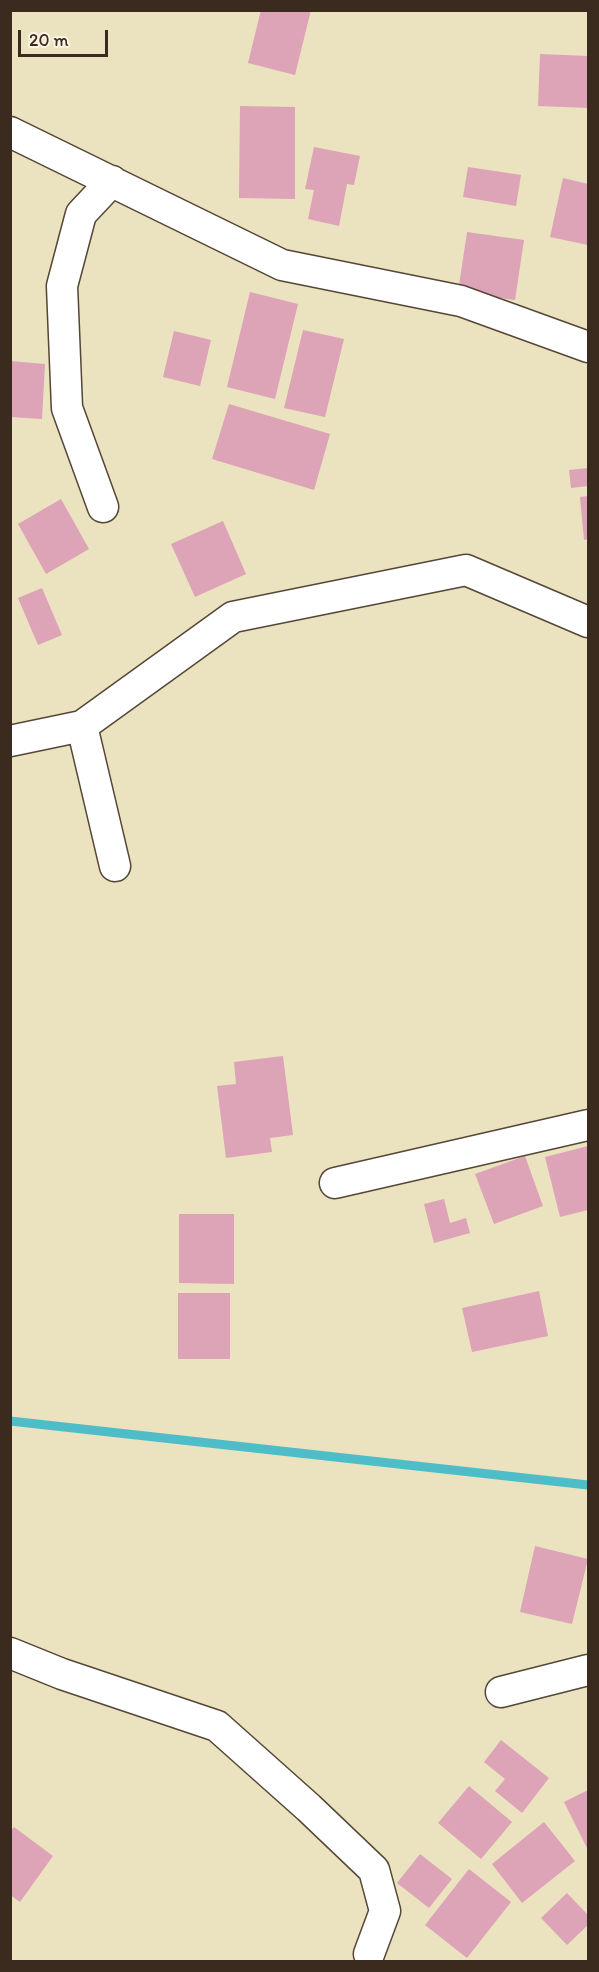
<!DOCTYPE html>
<html>
<head>
<meta charset="utf-8">
<style>
  body { margin:0 }
  #map { position:relative; width:599px; height:1972px; overflow:hidden; background:#ebe2c0; font-family:Itim,sans-serif }
  canvas { display:block }
  .frame { position:absolute; inset:0; border:12px solid #3b2a1e; pointer-events:none }
  .scale { position:absolute; left:18px; top:30px; width:90px; height:27px; box-sizing:border-box; border:3px solid #3b2a1e; border-top:0; padding-left:8px; font-size:18px; line-height:21px; white-space:nowrap; color:#3b2a1e; -webkit-text-stroke:4px #fcf5e5; paint-order:stroke }
</style>
</head>
<body>
<div id="map">
<canvas width="599" height="1972"></canvas>
<div class="frame"></div>
<div class="scale">20 m</div>
</div>
<script>
const ctx = document.querySelector('canvas').getContext('2d');
ctx.lineJoin = 'round';
const shape = rows => new Path2D(rows.map(r => 'M' + r).join(''));
function trace(path, color, width, dash) { ctx.strokeStyle = color; ctx.lineWidth = width; ctx.lineCap = dash ? 'butt' : 'round'; ctx.setLineDash(dash || []); ctx.stroke(path); }
function paint(path, color) { ctx.fillStyle = color; ctx.fill(path, 'evenodd'); }
const stream = shape([
  [10,1421,588,1485]
]);
const building = shape([
  [261,10,311,10,295,75,248,63],
  [540,54,588,56,588,108,538,106],
  [240,106,295,107,295,199,239,198],
  [314,147,360,156,354,185,347,184,339,226,308,219,314,190,305,189],
  [468,167,521,175,516,206,463,197],
  [563,178,588,184,588,245,550,237],
  [467,232,524,240,515,300,458,292],
  [250,292,298,304,275,399,227,387],
  [303,330,344,339,325,417,284,408],
  [174,331,211,340,200,386,163,377],
  [10,361,45,364,42,419,10,417],
  [229,404,330,434,314,490,212,459],
  [588,468,588,486,571,488,569,470],
  [588,496,588,539,584,540,580,497],
  [61,499,89,549,46,574,18,524],
  [223,521,246,574,195,597,171,544],
  [42,588,62,635,38,645,18,598],
  [283,1056,293,1135,270,1138,272,1152,226,1158,217,1086,236,1084,234,1062],
  [588,1146,588,1210,560,1217,545,1157],
  [525,1156,543,1206,494,1224,475,1174],
  [444,1199,450,1223,466,1218,470,1233,434,1243,424,1204],
  [179,1214,234,1214,234,1284,179,1283],
  [539,1291,548,1336,472,1352,462,1308],
  [178,1293,230,1293,230,1359,178,1359],
  [535,1546,588,1559,572,1624,520,1612],
  [501,1740,549,1778,522,1813,495,1791,505,1779,484,1762],
  [469,1786,512,1822,481,1859,438,1823],
  [588,1790,588,1850,564,1802],
  [544,1822,575,1861,522,1903,492,1864],
  [14,1827,53,1856,20,1902,10,1895,10,1832],
  [420,1854,452,1879,429,1908,397,1883],
  [469,1869,511,1902,467,1958,425,1925],
  [567,1893,588,1915,588,1925,567,1945,541,1918]
]);
const minor = shape([
  [10,132,282,265,461,301,588,347],
  [103,507,67,408,62,286,81,214,112,181],
  [82,726,115,866],
  [10,741,82,726,233,617,466,570,588,622],
  [335,1183,588,1125],
  [10,1653,62,1674,217,1726,309,1808,374,1870,385,1911,369,1954],
  [501,1692,588,1670]
]);
trace(stream, '#4fbdc7', 9);
paint(building, '#dda3b7');
trace(minor, '#554636', 33);
trace(minor, '#fff', 30);
</script>
</body>
</html>
